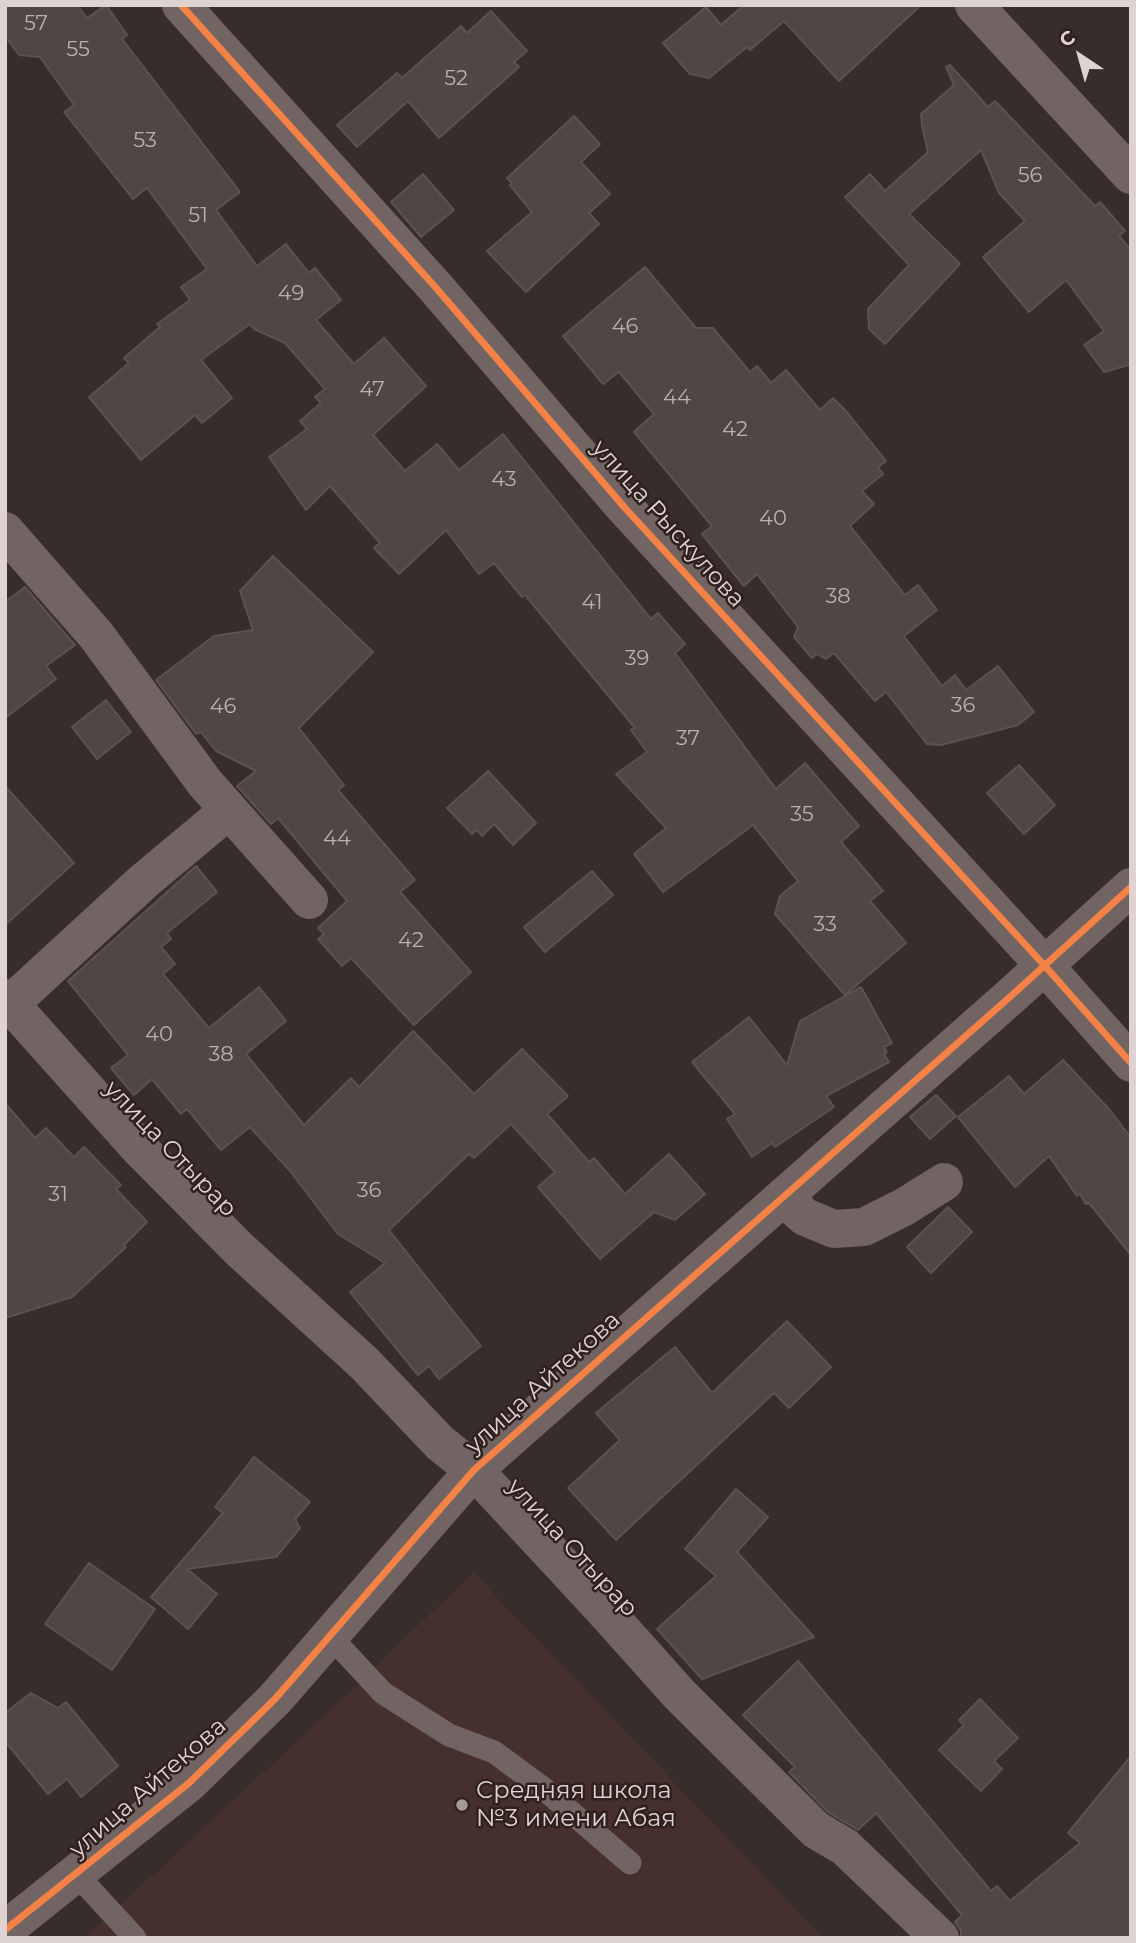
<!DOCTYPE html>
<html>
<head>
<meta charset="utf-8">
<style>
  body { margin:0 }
  #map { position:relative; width:1136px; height:1943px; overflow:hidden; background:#372e2c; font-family:Montserrat,sans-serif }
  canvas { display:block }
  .frame { position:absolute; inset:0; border:7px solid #ded3d1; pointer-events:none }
  .north { position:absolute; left:1045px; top:21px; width:70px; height:70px; -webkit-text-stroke:5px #30201e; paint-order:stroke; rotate:324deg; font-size:19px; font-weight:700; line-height:28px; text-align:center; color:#ded3d1 }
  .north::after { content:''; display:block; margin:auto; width:24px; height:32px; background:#ded3d1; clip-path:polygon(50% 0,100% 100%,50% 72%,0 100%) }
</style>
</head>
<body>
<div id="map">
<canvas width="1136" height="1943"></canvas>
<div class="frame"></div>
<div class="north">С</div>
</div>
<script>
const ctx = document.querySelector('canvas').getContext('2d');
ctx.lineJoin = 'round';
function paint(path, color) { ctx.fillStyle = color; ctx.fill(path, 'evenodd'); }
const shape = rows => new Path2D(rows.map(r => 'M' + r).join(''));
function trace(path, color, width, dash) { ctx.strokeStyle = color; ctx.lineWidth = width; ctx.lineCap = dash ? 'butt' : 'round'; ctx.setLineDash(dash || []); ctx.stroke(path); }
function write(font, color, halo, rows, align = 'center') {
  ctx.font = font + ' Montserrat,sans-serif'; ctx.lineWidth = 5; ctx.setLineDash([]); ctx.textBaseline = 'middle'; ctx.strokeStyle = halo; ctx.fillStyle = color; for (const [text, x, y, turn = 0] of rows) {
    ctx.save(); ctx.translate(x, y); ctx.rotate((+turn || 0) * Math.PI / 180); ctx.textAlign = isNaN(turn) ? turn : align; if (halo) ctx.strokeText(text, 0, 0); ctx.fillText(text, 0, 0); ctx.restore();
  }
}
const built = shape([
  [473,1572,823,1938,85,1938,350,1692]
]);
const building = shape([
  [5,5,77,5,87,18,106,5,127,35,122,39,240,192,216,210,257,266,286,244,309,273,315,268,341,300,316,320,354,364,384,338,426,386,373,435,405,471,437,444,459,470,503,434,651,619,658,613,685,644,675,653,776,789,805,763,859,826,841,842,883,891,870,901,906,943,845,995,775,914,780,896,798,881,753,825,663,892,634,854,666,828,616,774,647,752,631,730,635,728,525,595,522,597,494,563,479,574,446,530,399,574,374,548,380,543,330,486,306,510,269,457,307,429,300,421,321,403,315,397,325,389,285,343,254,329,250,324,201,360,232,398,202,423,195,415,141,460,89,397,129,363,124,358,160,327,157,324,190,300,181,287,207,269,147,188,133,199,64,112,74,105,40,57,19,55,5,36,5,5],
  [744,5,921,5,839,81,784,21,750,50,747,47,709,78,690,74,663,43,706,7,721,25,744,5],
  [491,11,527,51,514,62,519,67,439,138,408,101,357,147,337,125,397,73,402,78,461,26,467,33,491,11],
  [950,65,988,107,995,101,1095,206,1100,202,1125,231,1119,236,1131,250,1131,367,1129,365,1104,372,1084,345,1104,331,1066,280,1029,312,983,257,1025,221,999,193,981,150,909,214,960,264,885,344,869,329,868,309,909,265,845,197,870,174,885,191,928,152,922,126,921,114,954,85,946,67,950,65],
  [574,116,600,144,581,162,610,194,589,213,599,224,526,292,487,251,532,212,510,185,512,183,507,178,574,116],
  [423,174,454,210,421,237,391,202,423,174],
  [645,267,696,328,713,328,750,372,757,366,771,383,786,370,820,410,833,398,846,411,886,461,878,467,883,474,862,491,874,504,850,526,905,595,918,585,937,610,904,636,942,686,955,675,966,690,998,666,1034,712,1018,725,941,745,927,744,886,692,875,701,834,653,826,659,817,654,812,658,794,637,798,627,757,574,744,586,702,534,712,526,634,432,654,414,619,372,603,384,563,336,645,267],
  [273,556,373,652,299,728,344,785,338,790,415,880,400,892,471,972,414,1025,351,958,342,966,318,939,324,934,318,928,347,901,278,818,271,824,237,786,256,771,216,751,201,732,196,734,156,680,214,636,253,630,240,591,273,556],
  [25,587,75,645,46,666,56,679,5,718,5,602,25,587],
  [106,700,131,732,97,759,72,727,106,700],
  [1019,765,1055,805,1024,834,987,793,1019,765],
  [488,771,536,823,513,845,494,824,482,836,477,830,472,834,447,808,488,771],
  [5,786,74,863,5,925,5,786],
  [196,866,217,892,167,933,171,939,161,947,175,964,163,974,209,1028,259,987,286,1021,246,1054,304,1125,351,1078,359,1087,413,1031,474,1094,522,1049,568,1096,547,1114,589,1162,594,1158,625,1194,669,1154,705,1194,675,1220,654,1212,600,1259,538,1187,555,1172,511,1124,474,1158,469,1154,389,1230,481,1346,439,1379,429,1366,418,1375,350,1292,385,1263,338,1234,290,1171,250,1127,221,1150,187,1109,181,1114,152,1079,134,1095,111,1068,128,1055,68,981,196,866],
  [592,871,613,895,545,952,524,927,592,871],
  [861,987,892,1043,884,1047,887,1052,884,1054,889,1062,826,1096,834,1107,775,1147,772,1143,752,1157,727,1119,735,1114,692,1062,749,1017,787,1065,800,1021,861,987],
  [1063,1060,1109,1109,1131,1138,1131,1255,1089,1203,1086,1204,1080,1194,1077,1196,1049,1156,1015,1187,958,1117,1009,1076,1024,1094,1063,1060],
  [936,1095,956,1116,930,1139,910,1117,936,1095],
  [5,1103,35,1138,46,1128,74,1157,84,1147,121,1185,116,1189,147,1222,124,1245,126,1247,72,1297,5,1318,5,1103],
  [948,1207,972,1232,931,1273,907,1247,948,1207],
  [787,1321,831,1367,789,1408,774,1393,616,1540,568,1488,620,1440,596,1413,675,1347,712,1393,787,1321],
  [254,1457,310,1502,295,1519,300,1528,276,1557,187,1569,217,1594,188,1629,151,1597,223,1513,215,1507,254,1457],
  [736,1489,768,1517,737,1552,814,1637,702,1679,657,1629,716,1576,685,1549,736,1489],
  [89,1563,155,1609,112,1670,45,1624,89,1563],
  [798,1661,991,1891,997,1886,1010,1901,1080,1843,1068,1833,1131,1756,1131,1938,961,1938,961,1931,955,1922,962,1915,876,1813,858,1830,829,1813,789,1772,795,1767,743,1715,798,1661],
  [31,1693,58,1708,66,1702,118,1766,81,1797,67,1779,48,1794,5,1741,5,1713,31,1693],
  [980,1699,1018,1738,994,1761,1002,1769,981,1791,939,1750,964,1725,959,1720,980,1699]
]);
const service = shape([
  [330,1636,383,1693,449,1735,494,1752,543,1788,630,1863],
  [77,1875,135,1938]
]);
const minor = shape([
  [181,5,437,289,625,508,1044,965,1131,1063],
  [974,5,1131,175],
  [5,531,96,635,205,783,309,900],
  [5,998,140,1149,239,1249,365,1364,440,1443,474,1470,603,1609,680,1695,816,1830,845,1847,940,1938],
  [10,1004,144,881,229,810],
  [783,1197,805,1217,834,1229,864,1227,904,1207,944,1182],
  [5,1930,189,1783,275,1699,474,1470,1011,996,1131,887]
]);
const cycleway = shape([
  [181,5,437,289,625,508,1044,965,1131,1063],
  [5,1930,189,1783,275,1699,474,1470,1011,996,1131,887]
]);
const markers = [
  [462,1805,7,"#a49997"]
];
const numberNames = [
  ["57",36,24],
  ["55",78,50],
  ["52",456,79],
  ["53",145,141],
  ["56",1030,176],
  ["51",198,216],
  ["49",291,294],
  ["46",625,327],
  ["47",372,390],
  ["44",677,398],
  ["42",735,430],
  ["43",504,480],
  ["40",773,519],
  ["38",838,597],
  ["41",592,603],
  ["39",637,659],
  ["36",963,706],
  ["46",223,707],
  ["37",688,739],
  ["35",802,815],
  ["44",337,839],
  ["33",825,925],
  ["42",411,941],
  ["40",159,1035],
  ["38",221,1055],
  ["36",369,1191],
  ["31",58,1195]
];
const streetNames = [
  ["улица Рыскулова",668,524,48],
  ["улица Отырар",170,1149,46],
  ["улица Айтекова",543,1383,-42],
  ["улица Отырар",572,1548,47],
  ["улица Айтекова",148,1788,-41]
];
const poiNames = [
  ["Средняя школа",476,1791],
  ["№3 имени Абая",476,1819]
];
paint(built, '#46302d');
paint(building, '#4f4745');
trace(building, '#5b5251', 2);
trace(service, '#726462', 23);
trace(minor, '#726462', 38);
trace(cycleway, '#f48246', 7);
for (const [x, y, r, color] of markers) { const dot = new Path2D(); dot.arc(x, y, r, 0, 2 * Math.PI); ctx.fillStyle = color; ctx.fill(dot); trace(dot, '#30201e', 2.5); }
write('21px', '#bab0ae', null, numberNames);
write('24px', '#ded3d1', '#30201e', streetNames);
write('24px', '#ded3d1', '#30201e', poiNames, 'left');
</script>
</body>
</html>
